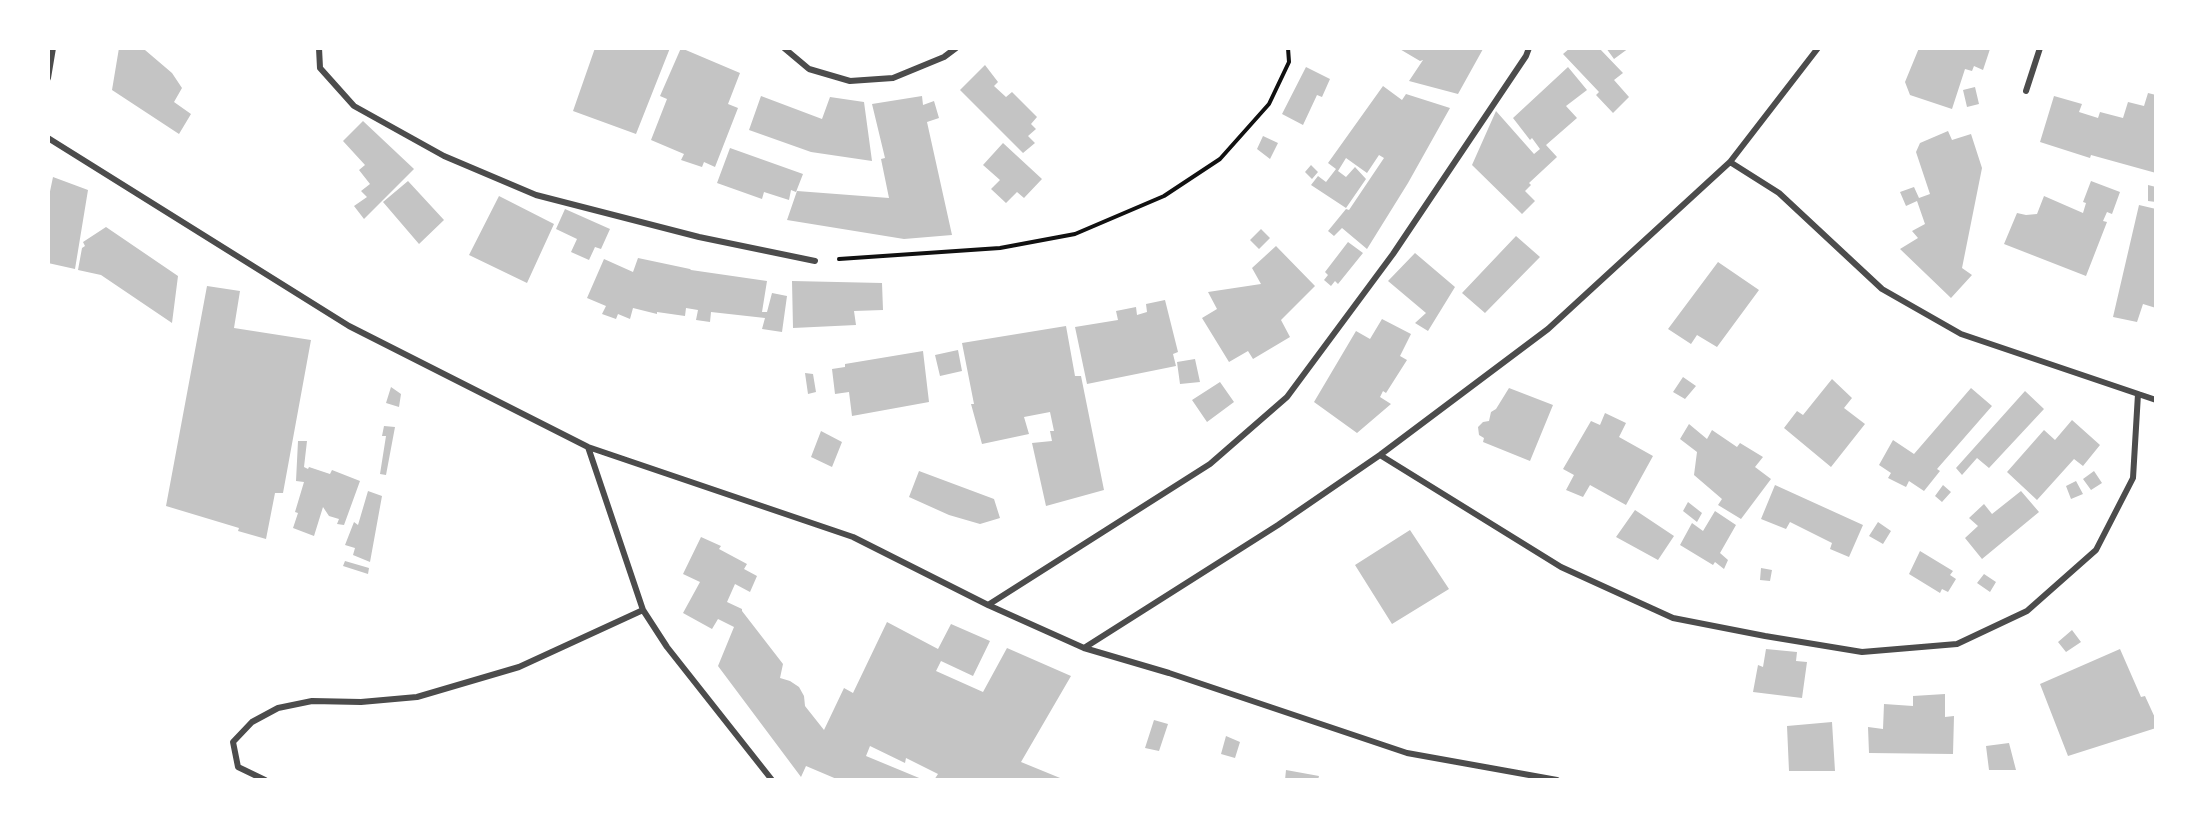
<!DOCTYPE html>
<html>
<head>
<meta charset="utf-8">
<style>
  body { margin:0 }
  #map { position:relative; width:2204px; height:828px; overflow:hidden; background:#fff; font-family:Commissioner,sans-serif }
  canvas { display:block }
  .frame { position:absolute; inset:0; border:50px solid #fff; pointer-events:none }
</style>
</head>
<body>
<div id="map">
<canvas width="2204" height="828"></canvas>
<div class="frame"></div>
</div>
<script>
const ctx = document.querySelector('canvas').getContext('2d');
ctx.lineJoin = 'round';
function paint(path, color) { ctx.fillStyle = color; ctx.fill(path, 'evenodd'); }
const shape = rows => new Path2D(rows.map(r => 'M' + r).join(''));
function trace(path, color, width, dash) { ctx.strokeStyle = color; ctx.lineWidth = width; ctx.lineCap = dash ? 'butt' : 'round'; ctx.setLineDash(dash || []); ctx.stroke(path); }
const building = shape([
  [119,48,146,48,145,50,172,73,182,88,174,102,191,114,179,134,112,90],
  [595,48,670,48,636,134,573,111],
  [681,48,740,73,728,104,738,108,715,167,704,162,702,167,681,160,684,154,651,140,667,99,660,96],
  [1398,48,1482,48,1483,49,1458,94,1409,81,1423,60,1420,61],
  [1570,48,1599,48,1623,73,1614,80,1629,97,1613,113,1596,95,1599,92,1563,54],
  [1606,48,1629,48,1614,59],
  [1919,48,1987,48,1990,49,1983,70,1974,66,1972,71,1965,69,1952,109,1910,95,1905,82],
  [985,65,998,82,994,86,1006,97,1012,92,1037,117,1031,124,1036,129,1028,136,1035,143,1023,153,960,90],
  [1306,67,1330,79,1322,97,1317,95,1303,125,1282,114],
  [1568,67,1587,90,1566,106,1577,118,1546,145,1557,157,1529,183,1531,185,1525,191,1535,201,1522,214,1472,165,1496,111,1534,154,1540,149,1532,138,1530,140,1513,118],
  [1383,86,1402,100,1406,94,1450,108,1408,183,1367,249,1342,228,1334,236,1328,231,1346,209,1349,210,1384,158,1379,155,1367,173,1346,158,1338,171,1346,177,1355,167,1366,179,1346,208,1311,185,1318,176,1326,182,1336,169,1328,163],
  [1975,87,1979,104,1967,107,1963,90],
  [2148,93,2156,95,2156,173,2091,155,2090,158,2040,142,2054,96,2082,104,2079,112,2098,118,2100,112,2123,118,2128,102,2144,106],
  [761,96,822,119,830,97,864,102,872,161,811,152,749,130],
  [922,96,923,105,934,101,939,118,927,122,952,235,904,239,787,220,797,191,889,198,881,159,885,158,872,104],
  [363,121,414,169,364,219,354,206,367,197,361,191,370,184,359,170,365,165,343,141],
  [1948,131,1952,140,1971,134,1982,168,1962,268,1972,275,1951,298,1900,249,1918,238,1912,231,1925,224,1917,201,1906,206,1900,192,1914,187,1919,198,1930,194,1916,152,1920,143],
  [1263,136,1278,143,1270,159,1257,149],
  [1003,143,1042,179,1024,198,1017,192,1006,203,991,189,1000,180,983,165],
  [730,148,803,174,796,192,791,190,789,200,764,192,762,199,717,183],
  [1311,165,1318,172,1312,179,1305,172],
  [53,177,88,190,75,269,48,263,48,201],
  [408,181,444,220,419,244,383,202],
  [2091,181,2120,192,2112,214,2107,212,2103,221,2107,222,2086,276,2004,244,2017,213,2026,215,2037,214,2044,196,2083,213,2086,203,2083,202],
  [2148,185,2156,187,2156,202,2148,201],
  [499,196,554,224,527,283,469,255],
  [2139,205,2156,209,2156,308,2143,304,2137,322,2113,317],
  [565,209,610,229,601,249,595,247,589,260,571,252,577,239,556,229],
  [106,227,178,276,172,323,101,275,78,270,82,248,85,246,83,242],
  [1261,229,1270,238,1259,249,1250,240],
  [1516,236,1540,257,1485,313,1462,293],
  [1348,242,1363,253,1338,284,1335,281,1331,286,1324,280,1328,275,1325,272],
  [1276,246,1315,286,1281,320,1290,337,1253,359,1248,351,1229,362,1202,318,1217,309,1208,292,1261,284,1252,268],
  [1415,253,1455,287,1428,331,1415,323,1426,313,1388,281],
  [638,258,690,269,691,270,767,281,762,312,767,312,772,293,787,296,782,332,762,329,765,318,711,312,710,322,696,320,698,310,686,308,685,316,657,312,657,314,633,308,630,319,618,314,616,319,602,314,606,306,587,298,604,259,633,272],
  [1718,262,1759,290,1717,347,1697,335,1691,344,1668,329],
  [792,281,882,283,883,310,854,311,856,325,793,328],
  [207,286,240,291,234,328,311,340,283,493,275,493,266,539,238,531,239,528,166,506],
  [1165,300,1178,352,1173,354,1176,366,1087,384,1075,327,1118,320,1116,311,1136,307,1137,315,1147,312,1146,304],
  [1382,319,1411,334,1400,356,1407,360,1386,393,1383,391,1380,397,1391,404,1357,433,1314,402,1356,331,1370,339],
  [1066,326,1075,376,1081,376,1104,490,1046,506,1032,443,1052,441,1050,431,1054,431,1050,412,1024,417,1029,434,982,444,971,404,974,404,962,343],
  [958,350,962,371,940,376,935,355],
  [923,351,929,402,852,416,849,392,835,394,832,369,845,367,845,364],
  [1195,359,1200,382,1180,384,1177,362],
  [805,373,813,374,816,392,808,394],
  [1683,377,1696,386,1685,399,1673,392],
  [1832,379,1852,398,1844,408,1865,424,1831,467,1784,428,1797,411,1803,415],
  [1220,382,1234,402,1207,422,1192,400],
  [391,387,401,394,399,407,386,403],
  [1509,388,1553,405,1530,461,1483,442,1484,438,1479,435,1478,427,1483,422,1489,421,1491,412,1496,409],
  [1971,388,1992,406,1937,469,1940,471,1924,491,1909,481,1906,487,1888,478,1891,473,1879,465,1893,440,1914,454],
  [2025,391,2044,409,1989,468,1977,458,1962,475,1956,468],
  [1605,413,1626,423,1619,437,1653,456,1626,505,1590,485,1583,497,1566,490,1574,475,1563,469,1591,421,1600,425],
  [2072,420,2100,445,2083,466,2074,459,2037,500,2007,472,2044,430,2055,440],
  [1689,424,1707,439,1712,430,1737,447,1740,443,1763,457,1755,467,1771,479,1741,519,1718,505,1722,499,1694,475,1697,452,1680,439],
  [384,426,395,427,386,475,380,474,386,436,382,436],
  [821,431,842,442,832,467,811,457],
  [298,441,307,441,304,467,308,469,309,467,330,474,332,470,360,481,344,525,337,524,339,519,329,516,323,507,314,536,293,528,298,513,295,512,304,482,296,481],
  [919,471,994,499,1000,518,980,524,949,515,909,497],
  [2094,471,2102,483,2091,490,2083,479],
  [2076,481,2083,494,2071,499,2066,486],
  [1775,485,1863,525,1849,557,1830,549,1832,543,1790,522,1786,529,1761,519],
  [1943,485,1951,492,1942,502,1935,496],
  [368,491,382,496,370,562,353,555,355,548,345,545,354,522,358,525],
  [2021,491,2039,512,1982,559,1965,538,1978,526,1969,518,1984,504,1992,514],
  [1688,502,1702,513,1697,522,1683,511],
  [1635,510,1674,536,1658,560,1616,537],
  [1715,511,1736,525,1720,553,1728,560,1724,569,1715,562,1713,565,1680,545,1692,523,1703,531],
  [1878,522,1891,531,1883,544,1869,536],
  [1410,530,1449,589,1392,624,1355,565],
  [701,537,721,546,719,549,747,564,744,569,757,576,750,592,735,584,727,602,742,609,742,611,783,664,780,678,790,681,799,687,804,696,805,706,824,730,844,688,853,693,887,622,938,649,951,624,990,641,973,676,941,661,936,671,983,692,1007,648,1071,676,1021,762,1065,780,934,780,938,774,906,758,905,763,870,746,866,756,924,780,839,780,806,766,801,777,718,666,734,627,718,619,712,629,683,613,700,582,683,574],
  [1920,551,1953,571,1950,575,1956,579,1948,592,1942,589,1940,593,1909,574],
  [345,561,369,568,368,574,343,566],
  [1761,568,1772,570,1770,581,1760,580],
  [1984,574,1996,582,1990,592,1977,583],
  [2072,630,2081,642,2066,652,2058,642],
  [1766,649,1797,652,1796,661,1807,662,1802,698,1753,692,1758,665,1763,667],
  [2120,649,2141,697,2145,696,2156,720,2156,728,2068,756,2040,684],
  [1945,694,1945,717,1954,716,1953,754,1869,753,1868,727,1883,729,1884,704,1913,706,1913,696],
  [1154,720,1168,724,1159,751,1145,748],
  [1832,722,1835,771,1789,771,1787,726],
  [1226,736,1240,742,1235,758,1221,754],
  [2009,743,2016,770,1989,770,1986,746],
  [1286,770,1319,776,1318,780,1285,780]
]);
const path = shape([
  [839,259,1000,248,1075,234,1164,196,1220,159,1269,104,1289,62,1288,48]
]);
const minor = shape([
  [319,48,320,68,354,106,444,156,536,195,699,237,815,261],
  [784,48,809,69,850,81,893,78,944,57,956,48],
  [48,78,53,48],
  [2026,91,2040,48],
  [48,138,349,326,588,447,853,537,988,605,1084,648,1169,673,1407,753,1557,780],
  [1730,162,1779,193,1882,289,1961,334,2156,400],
  [588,447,643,610,667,647,772,780],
  [1380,455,1561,567,1673,618,1765,636,1862,652,1957,644,2027,611,2096,550,2133,478,2138,394],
  [988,605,1210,464,1287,397,1393,254,1526,56,1529,48],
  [1084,648,1278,525,1380,455,1548,329,1730,162,1818,48],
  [265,780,238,767,233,742,252,722,278,708,312,701,361,702,417,697,519,667,643,610]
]);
paint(building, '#c4c4c4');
trace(path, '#111', 4);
trace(minor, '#4c4c4c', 6);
</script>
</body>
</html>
